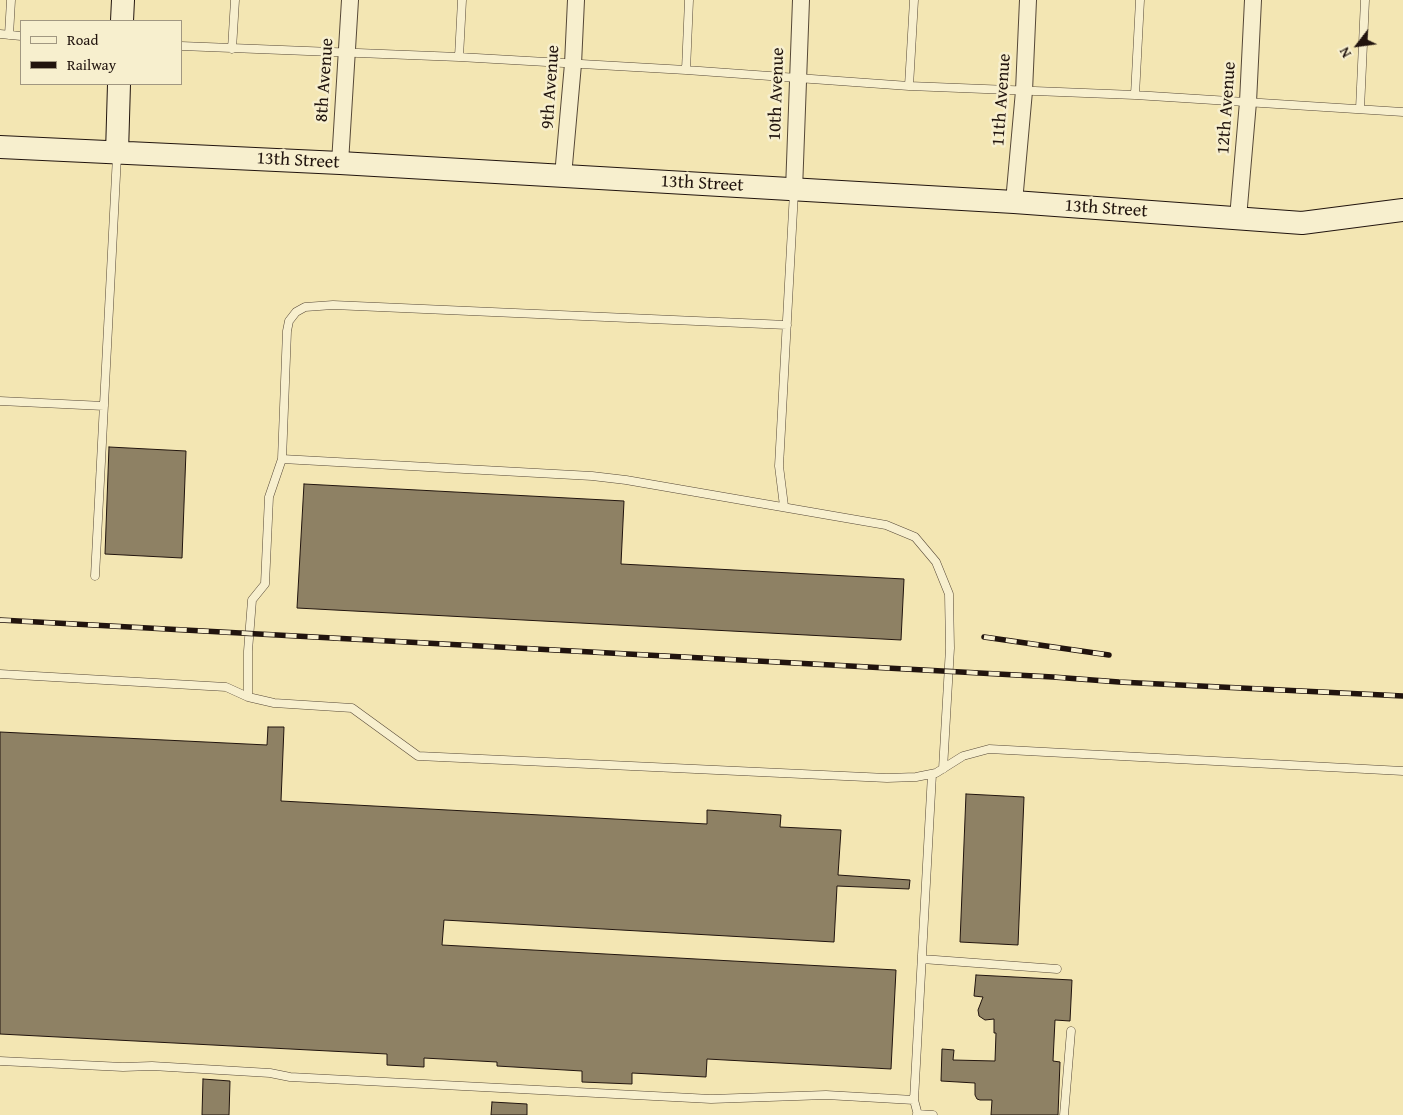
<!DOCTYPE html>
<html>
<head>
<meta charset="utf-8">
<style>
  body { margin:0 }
  #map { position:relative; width:1403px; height:1115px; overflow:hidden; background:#f3e6b3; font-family:"Gentium Book Plus",serif }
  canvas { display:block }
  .legend { position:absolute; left:20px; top:20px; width:162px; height:65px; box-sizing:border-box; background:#f7efce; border:1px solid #a19781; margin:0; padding:6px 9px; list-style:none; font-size:15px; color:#21140e }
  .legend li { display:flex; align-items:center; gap:10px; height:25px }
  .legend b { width:25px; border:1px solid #a19781 }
  .north { position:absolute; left:1333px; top:20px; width:50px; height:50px; -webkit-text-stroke:4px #f7efce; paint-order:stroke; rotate:240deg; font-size:14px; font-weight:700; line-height:20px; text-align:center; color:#21140e }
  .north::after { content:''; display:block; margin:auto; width:18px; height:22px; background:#21140e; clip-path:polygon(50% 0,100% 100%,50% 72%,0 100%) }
</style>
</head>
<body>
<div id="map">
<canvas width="1403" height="1115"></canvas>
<ul class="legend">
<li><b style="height:6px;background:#f7efce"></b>Road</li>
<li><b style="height:6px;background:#21140e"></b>Railway</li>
</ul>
<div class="north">N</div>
</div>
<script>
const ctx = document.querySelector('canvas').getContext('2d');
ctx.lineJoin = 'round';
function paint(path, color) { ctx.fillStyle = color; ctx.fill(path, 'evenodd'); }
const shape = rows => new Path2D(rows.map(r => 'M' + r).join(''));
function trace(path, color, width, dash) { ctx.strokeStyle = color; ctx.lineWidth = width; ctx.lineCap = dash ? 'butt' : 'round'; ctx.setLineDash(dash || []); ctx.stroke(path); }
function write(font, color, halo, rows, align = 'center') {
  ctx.font = font + ' "Gentium Book Plus",serif'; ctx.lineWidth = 5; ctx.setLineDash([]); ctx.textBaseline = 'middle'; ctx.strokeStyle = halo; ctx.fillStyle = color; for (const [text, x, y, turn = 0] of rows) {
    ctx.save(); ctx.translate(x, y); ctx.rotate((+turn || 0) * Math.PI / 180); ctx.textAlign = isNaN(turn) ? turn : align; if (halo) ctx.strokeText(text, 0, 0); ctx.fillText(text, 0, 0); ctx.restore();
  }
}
const building = shape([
  [109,447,186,451,182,558,105,554,109,447],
  [304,484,624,501,621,564,904,579,901,640,297,608,304,484],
  [268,727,284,727,281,801,707,824,707,810,781,815,780,827,841,830,838,875,910,880,909,889,837,886,834,942,444,920,442,945,896,970,891,1069,707,1059,706,1077,632,1073,632,1084,582,1082,582,1071,497,1066,497,1062,424,1058,424,1067,387,1065,387,1054,0,1034,0,732,267,745,268,727],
  [966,794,1024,797,1018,945,960,942,966,794],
  [976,975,1072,980,1070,1021,1055,1020,1053,1061,1060,1062,1058,1115,991,1115,992,1100,980,1100,977,1099,975,1095,975,1083,941,1081,942,1049,954,1050,953,1060,995,1061,996,1033,994,1033,994,1019,985,1020,979,1016,978,1010,983,997,974,996,976,975],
  [203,1079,230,1081,229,1115,202,1115,203,1079],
  [492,1102,527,1104,527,1115,491,1115,492,1102]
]);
const lane = shape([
  [0,34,21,36],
  [9,35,11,0],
  [181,46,459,57,686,70,909,86,1135,95,1403,112],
  [232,49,235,0],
  [459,57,462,0],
  [686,70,689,0],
  [909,86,914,0],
  [1135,95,1140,0],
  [1360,109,1365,0],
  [0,401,104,406],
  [282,459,287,331,289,321,296,312,305,307,333,305,787,325],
  [784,506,779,466,794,192],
  [95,576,117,156],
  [0,674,226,687,248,697,274,703,352,708,418,756,887,778,916,777,936,773,963,756,989,749,1403,771],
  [248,697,248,651,252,600,265,584,269,497,282,459,592,476,626,480,886,525,915,537,936,562,949,594,950,648,943,769],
  [922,959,1057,969],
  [0,1061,123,1067,152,1066,270,1073,290,1077,711,1099,826,1095,914,1100],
  [917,1114,933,1115],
  [918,1115,914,1100,932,774],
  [1064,1115,1071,1031]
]);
const street = shape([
  [340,163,350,0],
  [563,176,573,64,576,0],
  [794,190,801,0],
  [1014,202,1024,91,1028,0],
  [1238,218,1248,102,1253,0]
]);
const secondary = shape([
  [122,21,123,0],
  [0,147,340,163,1014,202,1302,223,1403,210],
  [117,153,119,84]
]);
const rail = shape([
  [0,620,1053,677,1119,682,1403,696],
  [984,637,1109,655]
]);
const streetNames = [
  ["8th Avenue",325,80,-86],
  ["9th Avenue",551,87,-86],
  ["10th Avenue",777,94,-88],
  ["11th Avenue",1002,100,-86],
  ["12th Avenue",1227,108,-86],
  ["13th Street",298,161,3],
  ["13th Street",702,184,3],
  ["13th Street",1106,209,4]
];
paint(building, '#8e8164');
trace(building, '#21140e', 1);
trace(lane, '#564837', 9);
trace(street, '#564837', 18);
trace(secondary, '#21140e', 24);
trace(lane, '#f7efce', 8);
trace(street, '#f7efce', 16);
trace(secondary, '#f7efce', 22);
trace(rail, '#21140e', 5.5);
trace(rail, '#f7efce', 4, [11]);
write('18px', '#21140e', '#f7efce', streetNames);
</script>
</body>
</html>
